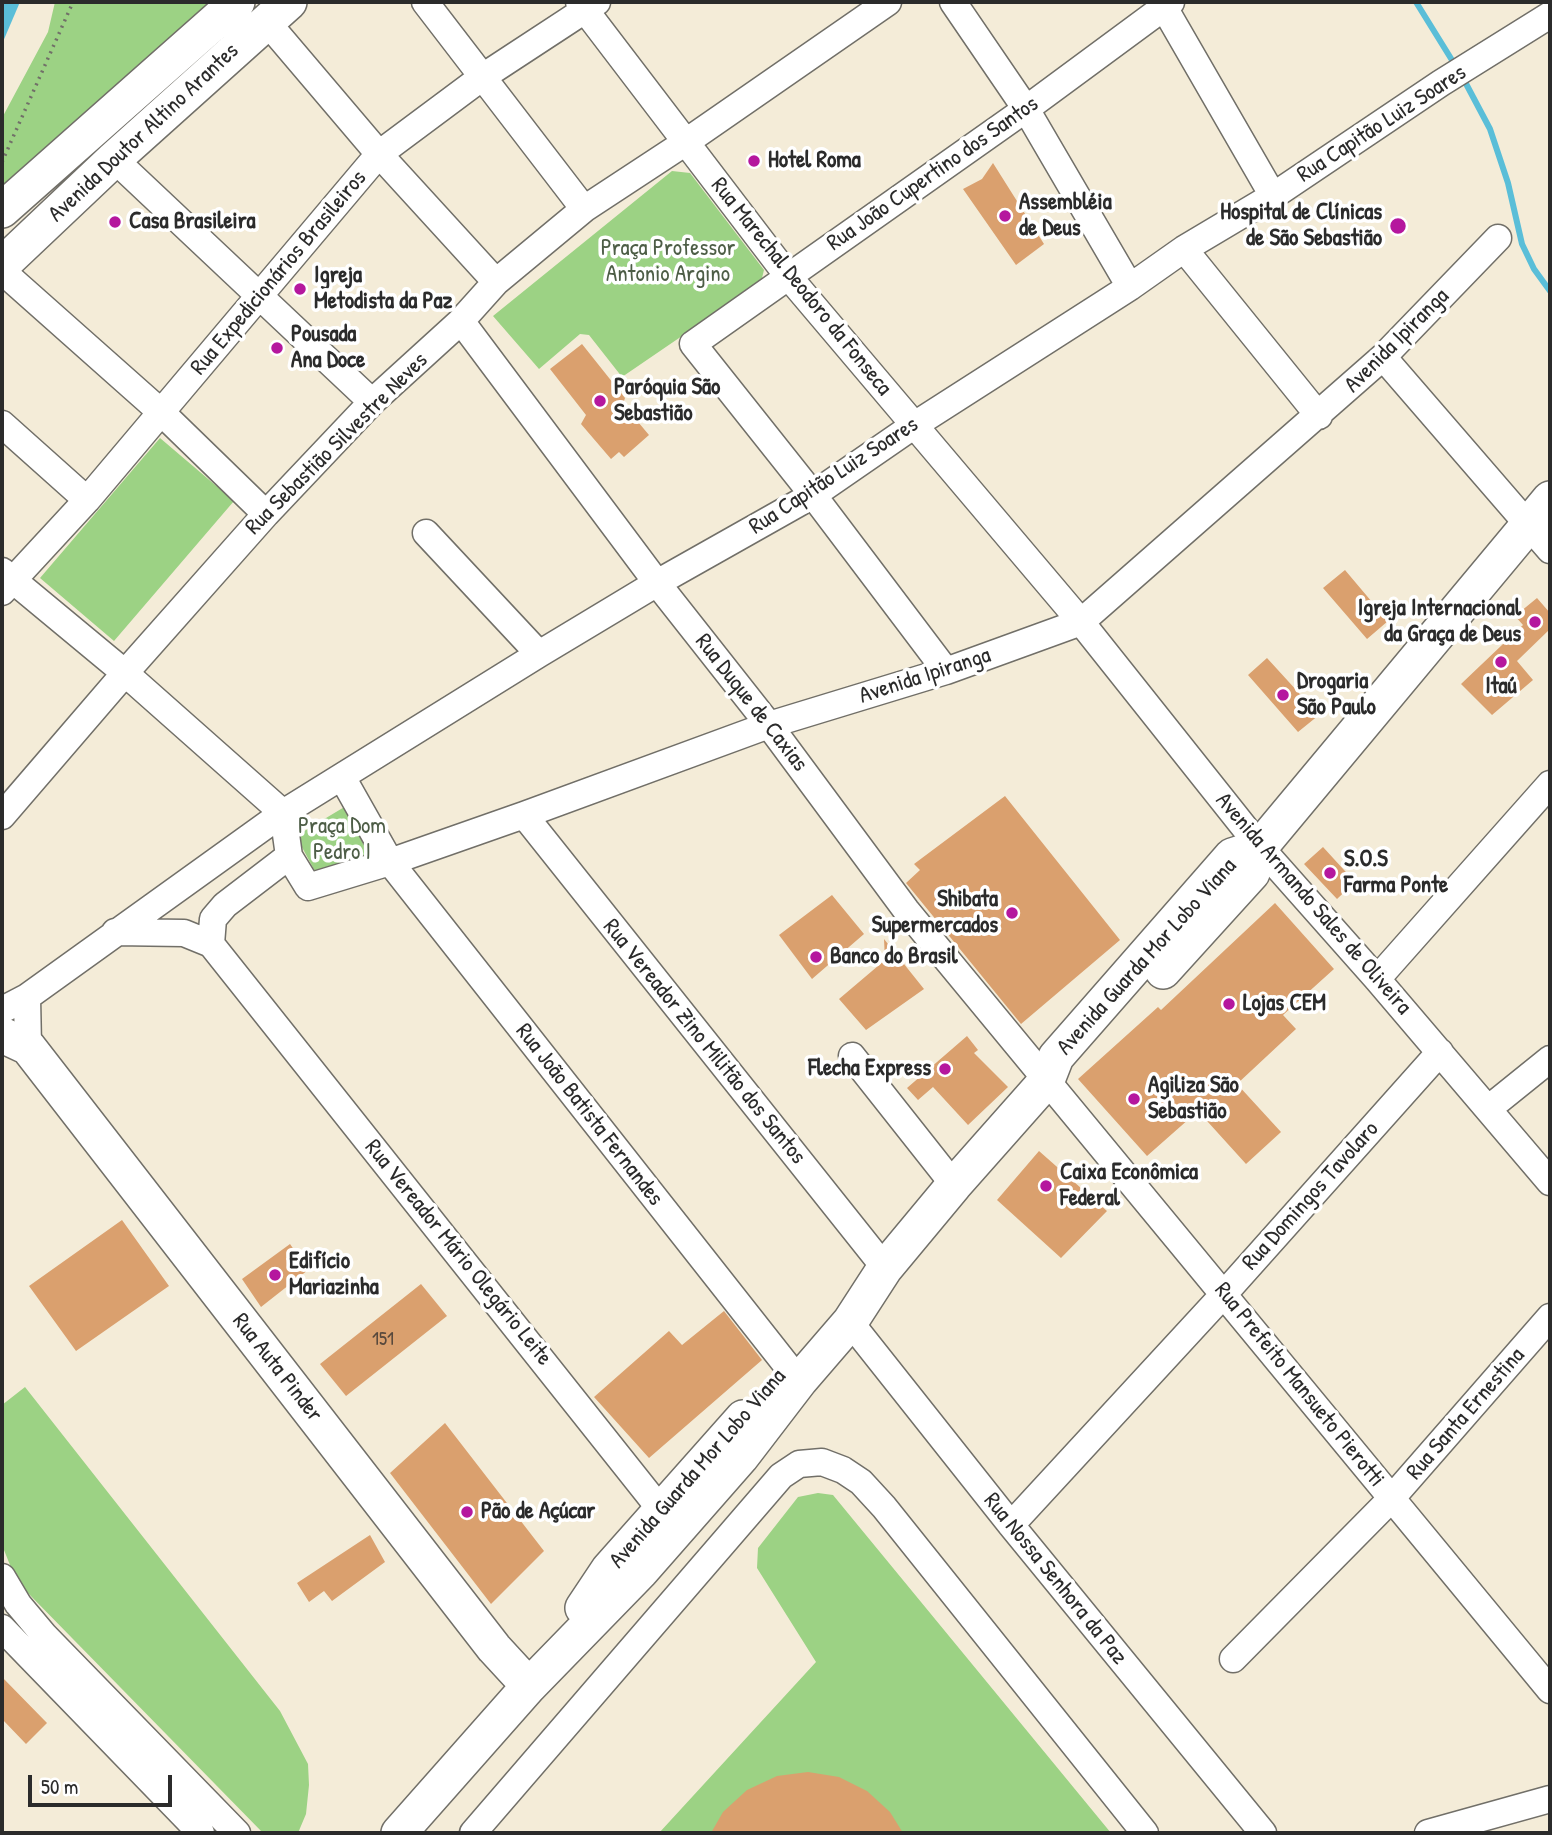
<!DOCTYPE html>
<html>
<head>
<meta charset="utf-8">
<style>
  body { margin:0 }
  #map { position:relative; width:1552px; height:1835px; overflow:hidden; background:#f4ecd8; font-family:"Patrick Hand",sans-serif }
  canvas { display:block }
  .frame { position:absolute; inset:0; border:4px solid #2b2b2b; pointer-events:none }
  .scale { position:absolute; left:28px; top:1775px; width:144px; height:32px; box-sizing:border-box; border:4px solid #2b2b2b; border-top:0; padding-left:9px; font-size:21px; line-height:24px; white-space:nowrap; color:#2b2b2b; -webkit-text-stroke:5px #fff; paint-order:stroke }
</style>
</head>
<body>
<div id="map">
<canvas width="1552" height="1835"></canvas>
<div class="frame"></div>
<div class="scale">50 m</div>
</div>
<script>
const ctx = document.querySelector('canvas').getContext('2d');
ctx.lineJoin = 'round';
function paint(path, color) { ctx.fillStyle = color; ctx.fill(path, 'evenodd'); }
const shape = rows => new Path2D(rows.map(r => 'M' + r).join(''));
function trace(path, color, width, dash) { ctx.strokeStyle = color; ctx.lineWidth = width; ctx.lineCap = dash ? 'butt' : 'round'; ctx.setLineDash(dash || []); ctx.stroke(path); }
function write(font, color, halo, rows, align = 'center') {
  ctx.font = font + ' "Patrick Hand",sans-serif'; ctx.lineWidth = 7; ctx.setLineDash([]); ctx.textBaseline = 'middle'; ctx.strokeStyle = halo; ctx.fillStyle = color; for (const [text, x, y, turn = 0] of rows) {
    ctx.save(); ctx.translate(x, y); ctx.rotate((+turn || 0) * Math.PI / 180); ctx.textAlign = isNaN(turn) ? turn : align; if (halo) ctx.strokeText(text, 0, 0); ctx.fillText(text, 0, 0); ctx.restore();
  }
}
const green = shape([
  [55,2,210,2,2,187,2,118,48,32],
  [672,171,690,173,764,270,761,282,622,377,589,335,580,334,539,369,493,316],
  [160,438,234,501,114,641,40,578],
  [346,806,389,851,319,879,296,836],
  [25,1387,280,1711,308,1764,309,1785,306,1814,298,1833,263,1833,24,1589,12,1570,2,1545,2,1405],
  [818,1493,833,1495,1111,1833,659,1833,816,1662,757,1568,758,1548,798,1497]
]);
const water = shape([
  [2,2,20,2,2,44]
]);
const stream = shape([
  [1416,2,1455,65],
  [1463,78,1490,129,1508,183,1522,244,1534,269,1550,291]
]);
const building = shape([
  [993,163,1044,244,1016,265,963,189,982,179],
  [582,344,625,398,623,404,649,435,624,457,619,452,611,459,581,424,586,415,550,369],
  [1345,570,1388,621,1367,639,1323,588],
  [1537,598,1550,613,1550,629,1517,661,1533,680,1492,715,1461,684,1523,625,1515,616],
  [1267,658,1319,715,1298,732,1248,675],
  [1005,796,1120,940,1021,1024,906,883,920,870,914,864],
  [1323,847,1355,882,1337,899,1304,864],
  [832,895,864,934,812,979,779,935],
  [1275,903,1334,969,1283,1015,1296,1029,1237,1084,1281,1132,1246,1164,1198,1111,1147,1156,1078,1079,1158,1007,1161,1010],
  [884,939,924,989,866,1030,839,999,885,960],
  [967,1036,978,1050,974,1053,1008,1087,968,1125,933,1087,918,1100,907,1088],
  [1039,1151,1107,1211,1061,1258,997,1200],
  [122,1220,169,1286,76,1351,29,1286],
  [290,1244,308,1270,261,1307,242,1279],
  [421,1284,447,1316,346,1396,320,1364],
  [724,1311,762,1360,649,1458,594,1397,669,1331,682,1345],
  [445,1423,544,1551,491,1604,390,1473],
  [370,1535,385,1562,332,1601,324,1591,309,1602,297,1583],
  [2,1677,47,1723,26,1744,2,1719],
  [808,1772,839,1777,867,1791,890,1812,903,1833,711,1833,723,1812,747,1790,777,1776]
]);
const path = shape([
  [2,162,73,2]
]);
const minor = shape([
  [425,2,584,209],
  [579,2,788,276,1081,622,1260,847,1377,979,1550,1182],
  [953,2,1026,109,1130,287],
  [1161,2,1273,196],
  [266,21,379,154,496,282],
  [114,159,372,402],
  [1184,249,1319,416],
  [2,271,162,413,266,514],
  [461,321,657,583,769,725,906,910,1550,1690],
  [1383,357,1550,550],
  [2,424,87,500],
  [426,533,539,654],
  [2,571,125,673,283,813,289,856,308,887,390,862,524,815,769,725,946,671,1081,622,1383,357,1498,238],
  [2,592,87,500,379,154,481,78,597,2],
  [946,671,813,495,693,344,1026,109,1171,2],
  [342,777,390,862,788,1367],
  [524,815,885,1268],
  [2,816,125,673,266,514,372,402,461,321,496,282,584,209,686,142,888,2],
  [115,932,184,933,211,944,661,1510,664,1526],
  [211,944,213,919,225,905,289,856],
  [1377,979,1550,784],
  [27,997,28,1047],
  [2,1010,27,997,283,813,539,654,657,583,813,495,913,426,1130,287,1184,249,1273,196,1441,83,1550,15],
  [852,1056,954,1185],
  [1488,1109,1550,1059],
  [850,1322,1011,1525,1263,1833],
  [1011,1525,1224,1294,1440,1052],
  [2,1577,18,1604,44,1635,237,1833],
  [2,1628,201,1833],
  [1233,1659,1391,1499,1550,1317],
  [473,1833,781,1476,799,1464,822,1462,843,1470,861,1482,884,1507,1145,1833],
  [1428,1833,1550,1799]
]);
const major = shape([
  [2,210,237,2],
  [2,265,114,159,289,2],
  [1163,971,1252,873,1260,847,1550,499],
  [2,1035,28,1047,494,1648,529,1686],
  [583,1608,609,1569,743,1418],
  [399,1833,529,1686,641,1571,741,1457,800,1380,850,1322,885,1268,954,1185,1047,1080,1056,1057,1232,856,1260,847]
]);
const markers = [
  [754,161,7,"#b5179e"],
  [1005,216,7,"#b5179e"],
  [115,222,7,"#b5179e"],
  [1398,226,9,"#b5179e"],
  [300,289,7,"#b5179e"],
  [277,348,7,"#b5179e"],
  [600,401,7,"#b5179e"],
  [1535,622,7,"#b5179e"],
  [1501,662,7,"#b5179e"],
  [1283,695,7,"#b5179e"],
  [1330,873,7,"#b5179e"],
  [1012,913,7,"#b5179e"],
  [816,957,7,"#b5179e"],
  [1229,1004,7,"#b5179e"],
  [945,1069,7,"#b5179e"],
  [1134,1099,7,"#b5179e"],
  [1046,1186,7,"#b5179e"],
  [275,1275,7,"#b5179e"],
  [467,1512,7,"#b5179e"]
];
const numberNames = [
  ["151",383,1340]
];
const streetNames = [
  ["Rua Capitão Luiz Soares",1382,124,-33],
  ["Avenida Doutor Altino Arantes",144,133,-43],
  ["Rua João Cupertino dos Santos",933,174,-35],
  ["Rua Expedicionários Brasileiros",279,273,-50],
  ["Rua Marechal Deodoro da Fonseca",801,287,51],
  ["Avenida Ipiranga",1397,341,-45],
  ["Rua Sebastião Silvestre Neves",337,444,-45],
  ["Rua Capitão Luiz Soares",834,476,-33],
  ["Avenida Ipiranga",925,676,-18],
  ["Rua Duque de Caxias",751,703,52],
  ["Avenida Armando Sales de Oliveira",1313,904,49],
  ["Avenida Guarda Mor Lobo Viana",1147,957,-48],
  ["Rua Vereador Zino Militão dos Santos",704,1042,51],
  ["Rua João Batista Fernandes",589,1115,52],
  ["Rua Domingos Tavolaro",1311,1196,-48],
  ["Rua Vereador Mário Olegário Leite",458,1253,51],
  ["Rua Auta Pinder",277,1368,52],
  ["Rua Prefeito Mansueto Pierotti",1299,1385,51],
  ["Rua Santa Ernestina",1466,1414,-49],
  ["Avenida Guarda Mor Lobo Viana",698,1469,-49],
  ["Rua Nossa Senhora da Paz",1055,1579,51]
];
const poiNames = [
  ["Hotel Roma",768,161],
  ["Assembléia",1019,203],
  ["de Deus",1019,229],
  ["Hospital de Clínicas",1382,213,"right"],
  ["de São Sebastião",1382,239,"right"],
  ["Casa Brasileira",129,222],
  ["Igreja",314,276],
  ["Metodista da Paz",314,302],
  ["Pousada",291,335],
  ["Ana Doce",291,361],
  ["Paróquia São",614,388],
  ["Sebastião",614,414],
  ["Igreja Internacional",1521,609,"right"],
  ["da Graça de Deus",1521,635,"right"],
  ["Drogaria",1297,682],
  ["São Paulo",1297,708],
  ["Itaú",1501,687,"center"],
  ["S.O.S",1344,860],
  ["Farma Ponte",1344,886],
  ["Shibata",998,900,"right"],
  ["Supermercados",998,926,"right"],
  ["Banco do Brasil",830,957],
  ["Lojas CEM",1243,1004],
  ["Flecha Express",931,1069,"right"],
  ["Agiliza São",1148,1086],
  ["Sebastião",1148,1112],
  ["Caixa Econômica",1060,1173],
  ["Federal",1060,1199],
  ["Edifício",289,1262],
  ["Mariazinha",289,1288],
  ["Pão de Açúcar",481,1512]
];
const parkNames = [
  ["Praça Professor",668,249],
  ["Antonio Argino",668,275],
  ["Praça Dom",342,827],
  ["Pedro I",342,853]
];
paint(green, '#9cd284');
paint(water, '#5abed8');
trace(stream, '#5abed8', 6);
paint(building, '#daa06e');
trace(minor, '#716f68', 29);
trace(major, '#716f68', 38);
trace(path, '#716f68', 3.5, [2, 5]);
trace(minor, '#fff', 26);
trace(major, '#fff', 35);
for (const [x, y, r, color] of markers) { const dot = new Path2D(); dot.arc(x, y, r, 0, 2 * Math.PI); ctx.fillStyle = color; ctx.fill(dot); trace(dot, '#fff', 2.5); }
write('19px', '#57483c', null, numberNames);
write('23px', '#2b2b2b', '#fff', streetNames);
write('bold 23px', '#2b2b2b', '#fff', poiNames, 'left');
write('23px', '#4d5d46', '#fff', parkNames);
</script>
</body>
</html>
